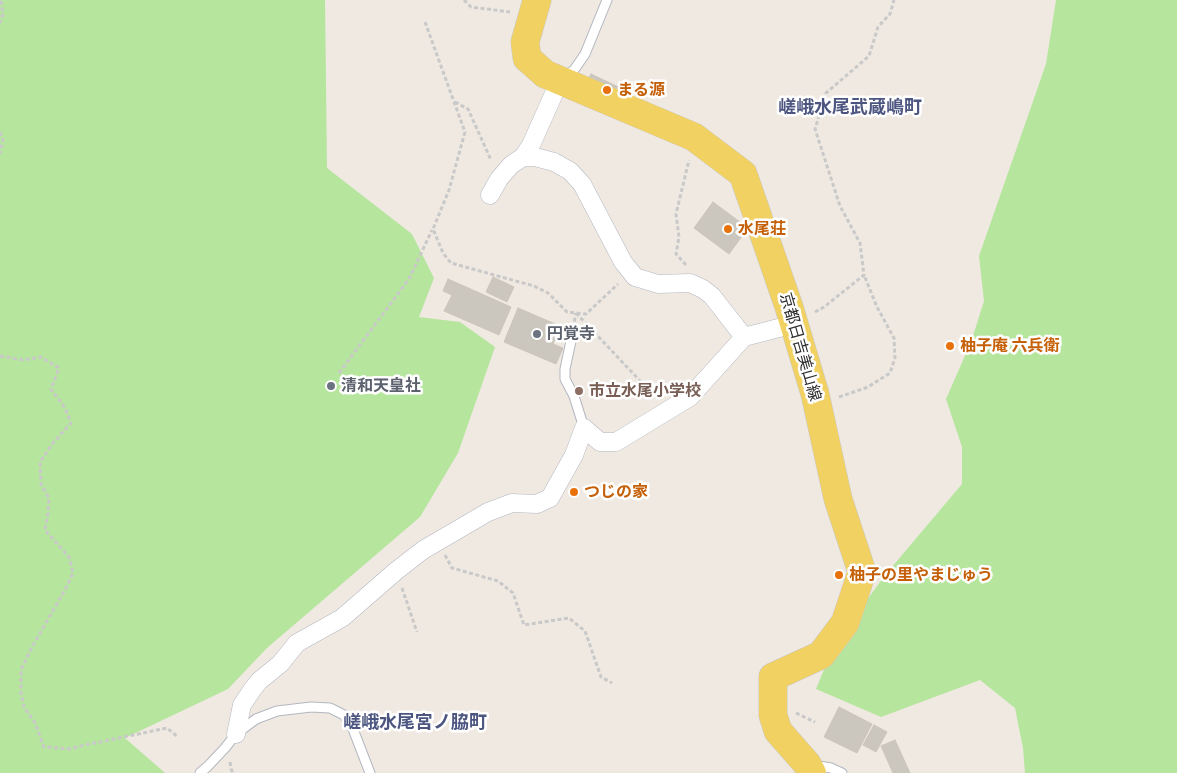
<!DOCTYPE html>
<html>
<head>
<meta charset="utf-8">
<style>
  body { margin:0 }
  canvas { display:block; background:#efe9e1 }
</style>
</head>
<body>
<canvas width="1177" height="773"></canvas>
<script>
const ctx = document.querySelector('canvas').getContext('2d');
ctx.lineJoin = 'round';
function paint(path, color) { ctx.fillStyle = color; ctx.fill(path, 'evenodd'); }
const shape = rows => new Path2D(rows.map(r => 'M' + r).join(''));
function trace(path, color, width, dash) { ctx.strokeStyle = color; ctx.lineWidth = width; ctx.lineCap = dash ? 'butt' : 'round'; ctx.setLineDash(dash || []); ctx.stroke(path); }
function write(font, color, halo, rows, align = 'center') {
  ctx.font = font + ' Cabin,"Noto Sans JP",sans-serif'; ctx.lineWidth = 5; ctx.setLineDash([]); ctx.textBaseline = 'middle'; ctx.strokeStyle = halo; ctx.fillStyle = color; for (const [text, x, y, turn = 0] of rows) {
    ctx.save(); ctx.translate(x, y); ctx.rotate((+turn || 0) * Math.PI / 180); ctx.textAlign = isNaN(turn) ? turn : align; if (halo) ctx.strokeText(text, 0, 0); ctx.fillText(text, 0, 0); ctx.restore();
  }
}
const green = shape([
  [0,0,325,0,327,168,412,234,434,278,419,317,460,322,495,347,458,453,420,517,267,648,228,689,125,738,165,773,0,773],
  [1056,0,1177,0,1177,773,1025,773,1023,748,1015,708,980,680,881,717,816,689,835,643,886,574,962,484,962,447,946,399,971,342,984,301,979,256,1046,64]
]);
const building = shape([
  [591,74,627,91,622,104,585,87,591,74],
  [713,202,748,228,729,254,694,228,713,202],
  [493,277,514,287,507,302,486,292,493,277],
  [448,279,511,307,499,335,444,311,452,295,443,291,448,279],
  [518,308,560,326,553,344,563,348,556,364,504,342,518,308],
  [839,707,872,724,857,753,824,737,839,707],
  [874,725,887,732,876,752,863,745,874,725],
  [895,740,910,773,893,773,881,746,895,740]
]);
const path = shape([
  [464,0,471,7,510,12],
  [0,2,1,2,3,14,0,23],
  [425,22,465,132,449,190,433,229,443,253,451,263,534,286,548,293,567,312,586,314,618,284],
  [455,102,468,109,491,160],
  [0,132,3,140,0,154],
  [686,265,676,254,679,237,676,214,689,160],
  [815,312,824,307,864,275,860,243,840,206,815,129,826,93,869,56,878,27,890,14,894,0],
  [576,313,644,385,653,400],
  [573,328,576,313],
  [0,356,23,360,41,357,59,368,51,389,65,408,71,423,53,443,40,462,41,484,49,498,48,514,45,530,69,557,73,573,66,588,32,647,21,670,21,693,24,707,35,723,44,747,70,749,85,745,167,728,178,737],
  [339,373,409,279,432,230],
  [839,397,868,387,890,373,895,358,894,338,877,307,864,275],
  [445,555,452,568,498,581,513,593,524,625,569,618,585,631,601,677,612,683],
  [402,588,417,632],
  [796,713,815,722],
  [230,762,231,769,233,773]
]);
const service = shape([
  [564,77,574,70,585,54,607,0],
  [571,341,565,369,565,379,574,396,584,428],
  [813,765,831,768,842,773],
  [200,773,208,766,225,748,236,734,256,719,277,711,311,707,330,708,344,715,353,729,370,773]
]);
const minor = shape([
  [523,157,531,145,560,80],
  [490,195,499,179,511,165,523,157,535,157,554,162,570,171,582,184,623,262,635,277,658,284,690,283,703,289,712,296,744,337],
  [236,734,242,705,252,690,259,681,280,664,297,643,342,618,396,571,423,550,488,512,512,503,537,504,550,498,574,455,584,428,600,442,616,442,690,397,744,337,794,324]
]);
const primary = shape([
  [537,0,525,42,527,58,545,74,694,137,743,174,789,307,815,394,838,499,862,572,845,623,821,655,773,677,773,715,778,731,807,764,812,773]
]);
const markers = [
  [607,90,5,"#e8710a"],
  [728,229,5,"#e8710a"],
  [537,334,5,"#6b7280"],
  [950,346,5,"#e8710a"],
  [331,386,5,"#6b7280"],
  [579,391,5,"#8d6e63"],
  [574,492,5,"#e8710a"],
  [839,575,5,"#e8710a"]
];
const foodNames = [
  ["まる源",617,90],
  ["水尾荘",738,229],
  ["柚子庵 六兵衛",960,346],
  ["つじの家",584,492],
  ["柚子の里やまじゅう",849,575]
];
const worshipNames = [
  ["円覚寺",547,334],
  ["清和天皇社",341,386]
];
const streetNames = [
  ["京都日吉美山線",800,347,74]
];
const educationNames = [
  ["市立水尾小学校",589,391]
];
const neighbourhoodNames = [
  ["嵯峨水尾武蔵嶋町",850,108],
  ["嵯峨水尾宮ノ脇町",415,723]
];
paint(green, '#b6e59e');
paint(building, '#cbc7bf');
trace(building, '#cbc5ba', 1);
trace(service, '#b4b7c1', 11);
trace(minor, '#b4b7c1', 19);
trace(primary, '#c9c9c9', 29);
trace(path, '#c9c9c9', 3, [4, 2.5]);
trace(service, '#fff', 9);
trace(minor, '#fff', 18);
trace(primary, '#f2d163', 28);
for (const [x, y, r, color] of markers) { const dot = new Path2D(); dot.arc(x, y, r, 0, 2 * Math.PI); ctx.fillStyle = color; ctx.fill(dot); trace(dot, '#fff', 2); }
write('bold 16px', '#c56008', '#fff', foodNames, 'left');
write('bold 16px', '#5b616d', '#fff', worshipNames, 'left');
write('16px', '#2e2e2e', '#fff', streetNames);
write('bold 16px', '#785e54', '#fff', educationNames, 'left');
write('bold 18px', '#4d5680', '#fff', neighbourhoodNames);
</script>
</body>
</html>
